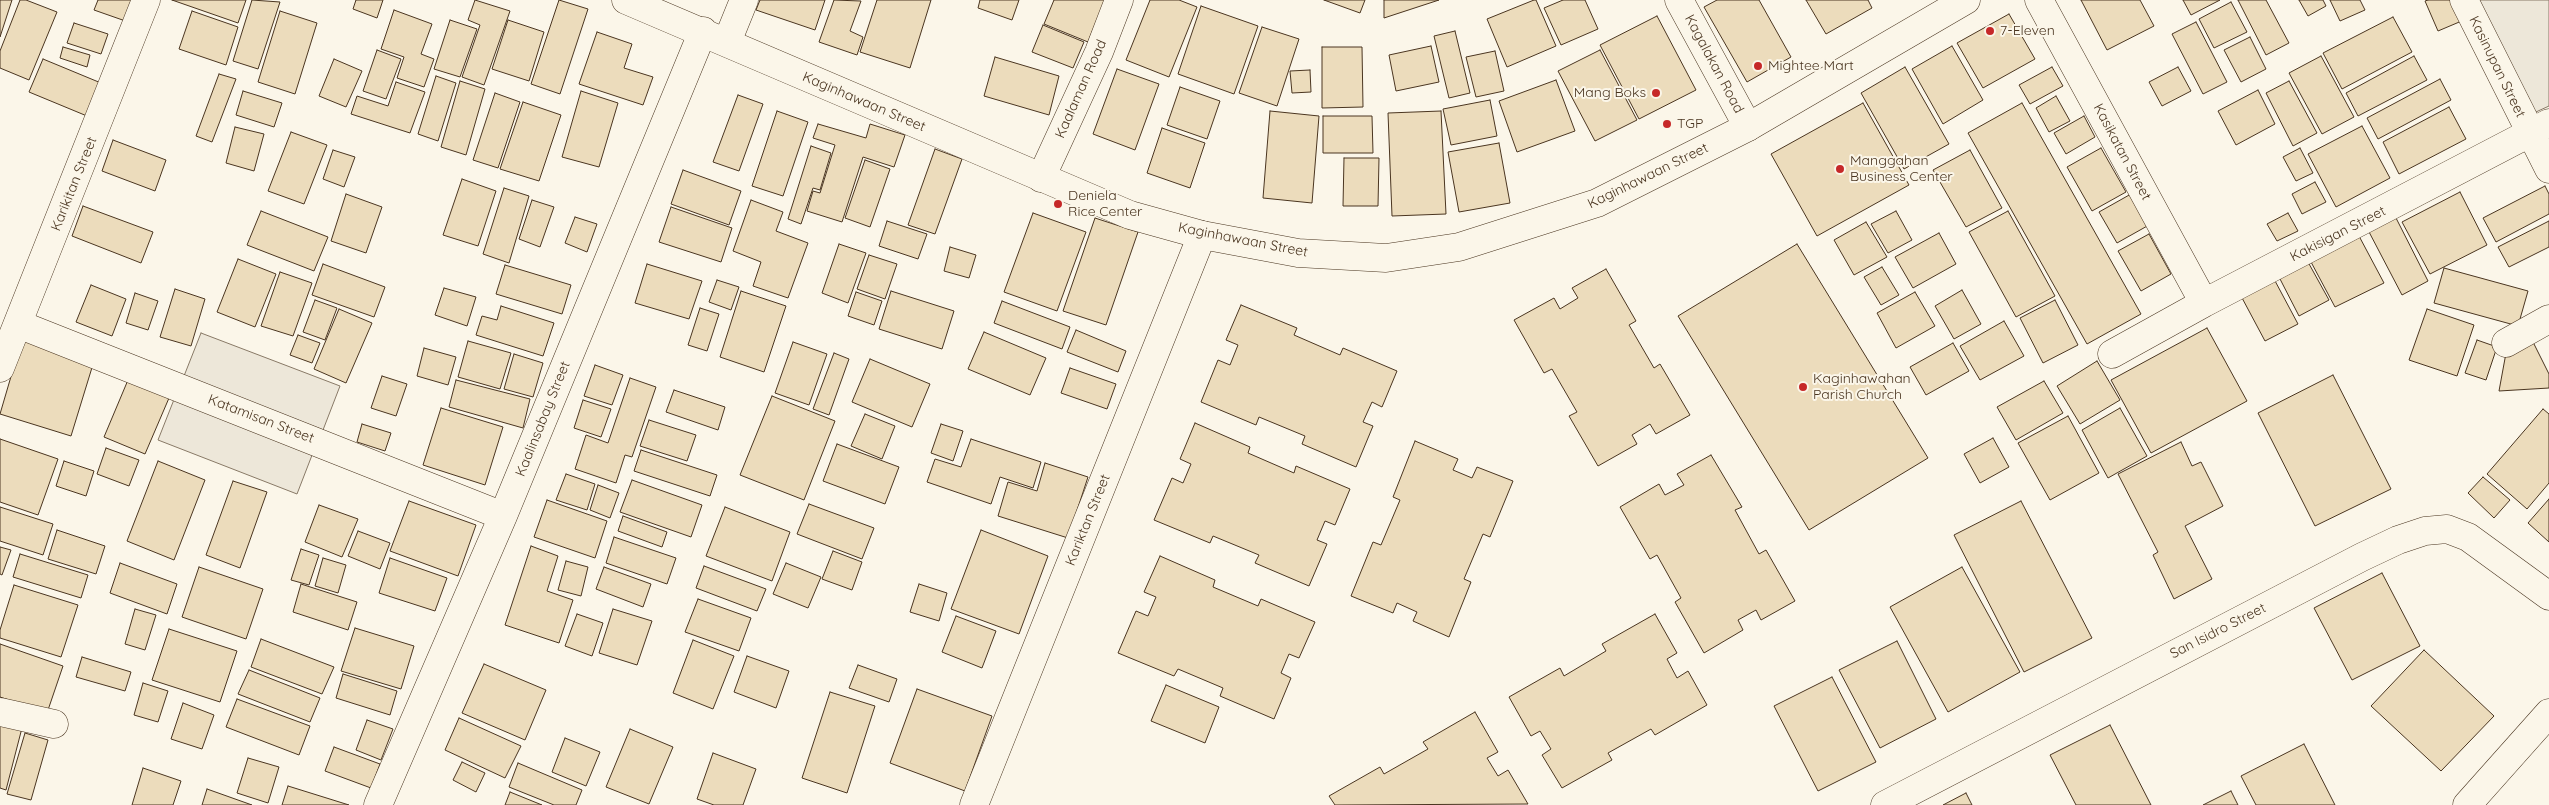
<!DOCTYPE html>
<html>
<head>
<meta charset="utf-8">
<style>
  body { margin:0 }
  canvas { display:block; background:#fbf6e9 }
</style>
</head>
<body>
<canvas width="2549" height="805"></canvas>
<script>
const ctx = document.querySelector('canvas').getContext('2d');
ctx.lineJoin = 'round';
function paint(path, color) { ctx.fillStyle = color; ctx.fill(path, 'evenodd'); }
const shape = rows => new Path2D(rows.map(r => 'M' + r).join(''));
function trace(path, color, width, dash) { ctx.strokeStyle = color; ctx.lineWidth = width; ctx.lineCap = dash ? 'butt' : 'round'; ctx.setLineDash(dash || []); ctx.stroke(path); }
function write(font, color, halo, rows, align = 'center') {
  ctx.font = font + ' Quicksand,sans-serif'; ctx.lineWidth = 4; ctx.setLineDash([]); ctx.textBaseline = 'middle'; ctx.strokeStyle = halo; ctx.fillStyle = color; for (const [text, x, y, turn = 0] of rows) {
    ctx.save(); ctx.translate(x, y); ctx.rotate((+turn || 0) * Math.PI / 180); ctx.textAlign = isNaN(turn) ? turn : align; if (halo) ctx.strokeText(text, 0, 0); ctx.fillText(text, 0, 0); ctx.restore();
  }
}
const parking = shape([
  [2471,0,2549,0,2549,106,2525,117,2471,0],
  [201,333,340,386,323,430,184,376,201,333],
  [175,397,314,450,297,494,158,440,175,397]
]);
const building = shape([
  [0,0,12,0,0,37,0,0],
  [20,0,26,0,57,12,29,80,0,68,0,51,20,0],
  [98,0,141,0,134,24,94,10,98,0],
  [172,0,246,0,238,23,172,0],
  [252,0,280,2,258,69,233,61,252,0],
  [356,0,383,0,377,18,353,9,356,0],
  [475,0,510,11,484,85,462,77,480,25,468,20,475,0],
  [559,0,588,9,560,94,531,84,559,0],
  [760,0,825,0,815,30,756,10,760,0],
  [834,0,861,1,850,31,863,37,857,55,819,42,834,0],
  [877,0,931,0,910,68,860,52,877,0],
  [980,0,1019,0,1012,20,978,8,980,0],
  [1054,0,1105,0,1088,42,1044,24,1054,0],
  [1150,0,1179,0,1197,7,1169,77,1126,60,1150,0],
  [1324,0,1365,0,1360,13,1324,0],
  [1384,0,1439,0,1384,18,1384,0],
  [1534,0,1536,0,1556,46,1507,67,1487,19,1534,0],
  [1563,0,1585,0,1598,29,1561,45,1544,8,1563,0],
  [1717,0,1759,0,1791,57,1747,82,1704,7,1717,0],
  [1806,0,1868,0,1872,8,1826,34,1806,0],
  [2081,0,2140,0,2154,26,2107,50,2081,0],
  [2183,0,2220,0,2191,15,2183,0],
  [2238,0,2266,0,2289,43,2266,55,2238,0],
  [2299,0,2323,0,2326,6,2308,16,2299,0],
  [2330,0,2360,0,2365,10,2340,21,2330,0],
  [2428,0,2456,0,2464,20,2438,31,2425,1,2428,0],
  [2231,2,2247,32,2214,48,2199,19,2231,2],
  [1201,6,1258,26,1234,94,1178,74,1201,6],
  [394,10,432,24,421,54,434,59,424,87,397,78,404,57,381,49,394,10],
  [192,11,238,27,226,65,179,49,192,11],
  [280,11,317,23,295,94,258,82,280,11],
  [2009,14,2035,59,1983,88,1957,43,2009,14],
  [1657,16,1696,90,1639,119,1600,45,1657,16],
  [2393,17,2412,52,2342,89,2323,53,2393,17],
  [450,20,477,29,460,77,434,69,450,20],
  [508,20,544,32,529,81,492,69,508,20],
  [2196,22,2227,82,2203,94,2172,34,2196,22],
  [74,23,108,34,101,54,67,43,74,23],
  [1043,25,1084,42,1073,68,1032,52,1043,25],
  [1262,27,1299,39,1277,106,1239,93,1262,27],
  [1455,31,1470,93,1449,98,1434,36,1455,31],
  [597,32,632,44,624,68,653,77,643,105,579,84,597,32],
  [2250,37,2266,69,2241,82,2224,50,2250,37],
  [1431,46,1439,82,1396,91,1389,55,1431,46],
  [1952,46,1983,100,1943,124,1912,69,1952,46],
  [63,47,90,55,87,67,60,58,63,47],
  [1322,47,1362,47,1363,107,1322,108,1322,47],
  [377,50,401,59,386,99,363,91,377,50],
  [1600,50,1637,120,1595,141,1558,71,1600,50],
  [1495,51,1504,91,1476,97,1466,57,1495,51],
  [2321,56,2354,117,2322,134,2289,73,2321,56],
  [2414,56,2427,80,2358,116,2346,93,2414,56],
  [995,57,1059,76,1049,115,984,96,995,57],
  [43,59,101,83,87,116,29,92,43,59],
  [334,59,362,71,346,107,319,96,334,59],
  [1905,67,1949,144,1904,169,1861,93,1905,67],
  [2052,67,2063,86,2030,104,2019,85,2052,67],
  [2178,67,2191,91,2162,106,2149,82,2178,67],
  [1117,69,1159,84,1135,150,1093,134,1117,69],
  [1310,70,1311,92,1292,93,1290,71,1310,70],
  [219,74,236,79,212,142,196,136,219,74],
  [436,76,456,83,438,141,418,134,436,76],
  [2440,79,2451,100,2378,139,2367,118,2440,79],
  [1556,80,1575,131,1517,152,1499,101,1556,80],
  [460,81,485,89,466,155,441,147,460,81],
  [2289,81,2317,133,2293,146,2266,93,2289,81],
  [396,82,425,92,410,133,351,114,357,96,388,106,396,82],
  [1180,87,1220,101,1207,139,1167,125,1180,87],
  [2258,90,2275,124,2236,145,2218,111,2258,90],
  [243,91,282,103,274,127,236,115,243,91],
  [581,91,618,103,599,167,562,157,581,91],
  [495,93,520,102,498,168,473,160,495,93],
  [738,95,763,104,739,171,713,162,738,95],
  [2056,96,2070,121,2049,132,2036,108,2056,96],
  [1490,100,1497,136,1451,145,1443,109,1490,100],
  [523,102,561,115,539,181,500,169,523,102],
  [1863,103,1909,185,1817,236,1771,154,1863,103],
  [2022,103,2141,314,2087,344,1968,133,2022,103],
  [2449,107,2466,139,2399,174,2383,142,2449,107],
  [777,111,808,122,783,196,752,186,777,111],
  [1270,111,1319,116,1312,203,1263,198,1270,111],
  [1441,111,1446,214,1392,216,1388,113,1441,111],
  [1323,116,1372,116,1373,153,1323,153,1323,116],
  [2084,116,2095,137,2066,154,2054,133,2084,116],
  [818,124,866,138,870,124,905,135,894,167,863,157,842,222,807,211,813,191,820,193,835,145,813,138,818,124],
  [2362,126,2390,178,2336,207,2308,154,2362,126],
  [235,127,264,134,254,171,226,163,235,127],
  [1162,128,1205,143,1190,188,1147,173,1162,128],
  [291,132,327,145,304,204,268,191,291,132],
  [113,140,166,160,155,191,102,171,113,140],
  [1499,143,1510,203,1459,212,1448,152,1499,143],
  [811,146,831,153,820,190,813,188,801,224,788,219,811,146],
  [2101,148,2126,192,2092,211,2067,167,2101,148],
  [2300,148,2313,173,2296,181,2283,157,2300,148],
  [935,149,962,159,935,234,908,225,935,149],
  [333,150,355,157,344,187,323,179,333,150],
  [1970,150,2002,208,1966,227,1933,170,1970,150],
  [1344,158,1379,158,1378,206,1343,206,1344,158],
  [865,160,890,169,870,227,845,218,865,160],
  [683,170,741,191,729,225,671,204,683,170],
  [462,179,496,191,478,246,443,235,462,179],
  [2315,182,2326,202,2302,214,2292,194,2315,182],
  [2545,186,2549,194,2549,214,2496,242,2483,218,2545,186],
  [504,188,529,196,509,263,483,254,504,188],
  [2460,192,2487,245,2430,274,2402,222,2460,192],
  [346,194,382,207,366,253,331,241,346,194],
  [2131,194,2149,225,2117,243,2099,212,2131,194],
  [532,200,554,207,540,247,519,239,532,200],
  [751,200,783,212,776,231,808,243,788,298,753,286,761,262,733,251,751,200],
  [83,206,153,232,141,263,72,236,83,206],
  [671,207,732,228,721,262,659,242,671,207],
  [261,211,328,237,314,271,247,245,261,211],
  [1896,211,1912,240,1888,253,1871,224,1896,211],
  [2008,211,2055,296,2016,317,1969,232,2008,211],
  [1033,213,1086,232,1057,311,1004,292,1033,213],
  [2288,213,2298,231,2277,241,2267,224,2288,213],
  [2395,216,2428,281,2402,295,2368,230,2395,216],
  [575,217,597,224,587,252,565,243,575,217],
  [1095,218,1138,232,1106,325,1063,311,1095,218],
  [887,221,927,234,918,259,879,246,887,221],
  [2549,221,2549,247,2509,267,2498,247,2549,221],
  [1866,222,1887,257,1854,275,1834,240,1866,222],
  [1939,233,1956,264,1913,288,1895,257,1939,233],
  [2149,234,2171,274,2141,291,2118,251,2149,234],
  [2359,236,2384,283,2335,307,2311,262,2359,236],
  [839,244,866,253,848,303,822,293,839,244],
  [1797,244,1928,458,1809,530,1678,316,1797,244],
  [950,247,976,255,969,278,944,271,950,247],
  [869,255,897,264,885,299,857,289,869,255],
  [238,259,276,274,255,327,217,312,238,259],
  [2308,262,2329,300,2299,316,2279,277,2308,262],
  [323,264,385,287,374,317,312,295,323,264],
  [647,264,702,281,689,319,635,303,647,264],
  [505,265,571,285,562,314,496,294,505,265],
  [1882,267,1899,295,1881,305,1864,277,1882,267],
  [2444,268,2528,291,2518,326,2434,303,2444,268],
  [1606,269,1636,321,1629,325,1654,368,1660,364,1690,415,1656,434,1650,424,1632,435,1637,444,1598,466,1569,416,1577,412,1552,369,1544,373,1514,320,1554,298,1560,309,1578,298,1572,288,1606,269],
  [280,272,312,283,293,336,261,326,280,272],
  [2274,279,2298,324,2265,341,2241,296,2274,279],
  [717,280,739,287,731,310,709,302,717,280],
  [91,285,126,299,112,336,76,322,91,285],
  [444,288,476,297,467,326,435,315,444,288],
  [175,289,205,299,191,346,160,337,175,289],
  [1962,290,1981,324,1954,339,1935,306,1962,290],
  [741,291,786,306,764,372,720,357,741,291],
  [891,291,954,311,942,349,879,329,891,291],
  [856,292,882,301,874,325,848,316,856,292],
  [1915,292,1935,326,1896,348,1877,313,1915,292],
  [135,293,158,301,148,330,126,323,135,293],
  [315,300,337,308,325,340,303,332,315,300],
  [2055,300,2078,345,2043,363,2020,318,2055,300],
  [1002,301,1070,327,1062,349,994,323,1002,301],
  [1241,305,1297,328,1294,335,1340,355,1343,348,1397,371,1382,407,1372,402,1363,422,1373,426,1356,467,1302,444,1305,436,1259,417,1256,425,1201,402,1218,360,1230,365,1238,345,1226,340,1241,305],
  [501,306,554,323,543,356,476,335,482,316,497,320,501,306],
  [700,308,719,314,707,351,688,345,700,308],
  [339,309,372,323,346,383,314,369,339,309],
  [2427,309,2474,325,2457,376,2409,360,2427,309],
  [2004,321,2024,356,1980,380,1960,346,2004,321],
  [2207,328,2247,401,2151,453,2111,380,2207,328],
  [1076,330,1126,351,1118,372,1067,352,1076,330],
  [984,332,1046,358,1030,395,968,369,984,332],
  [298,335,320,343,312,363,290,355,298,335],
  [22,339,94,361,71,436,0,414,22,339],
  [2477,340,2497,347,2486,380,2465,373,2477,340],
  [2532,340,2549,374,2549,388,2499,391,2506,353,2532,340],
  [468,341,511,353,500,389,458,377,468,341],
  [793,342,827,354,809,405,775,393,793,342],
  [1953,343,1969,371,1926,395,1910,367,1953,343],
  [424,348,456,357,448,385,417,376,424,348],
  [834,353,849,359,829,415,813,409,834,353],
  [514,354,543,363,533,397,504,389,514,354],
  [870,359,930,384,912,427,852,402,870,359],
  [2097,361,2120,400,2080,424,2057,386,2097,361],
  [595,365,623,375,612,405,584,396,595,365],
  [1070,368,1116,384,1107,409,1061,393,1070,368],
  [2333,375,2391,489,2315,526,2258,413,2333,375],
  [382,376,407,384,396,416,371,408,382,376],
  [630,378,656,387,632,457,625,455,616,483,575,469,586,435,608,443,630,378],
  [128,380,169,398,145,454,104,437,128,380],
  [456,380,530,399,523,428,449,407,456,380],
  [2044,381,2063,413,2016,440,1997,407,2044,381],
  [674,390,725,407,718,430,666,412,674,390],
  [772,396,835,421,804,500,740,475,772,396],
  [583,400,611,409,601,437,574,428,583,400],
  [441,408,503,427,485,485,423,465,441,408],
  [2120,408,2147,456,2108,478,2082,430,2120,408],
  [2543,409,2549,414,2549,483,2527,509,2487,474,2543,409],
  [865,414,895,426,882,459,851,446,865,414],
  [2068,416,2099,473,2050,500,2018,443,2068,416],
  [649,420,696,435,687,461,640,446,649,420],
  [1195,423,1250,447,1248,453,1294,473,1296,466,1350,489,1335,525,1325,521,1317,540,1327,544,1309,586,1255,563,1259,555,1213,536,1210,543,1154,520,1172,478,1183,483,1191,464,1180,459,1195,423],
  [362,424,391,433,385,451,357,442,362,424],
  [941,424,963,431,953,461,931,453,941,424],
  [1993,438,2009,467,1980,483,1964,454,1993,438],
  [0,439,58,459,38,515,0,502,0,439],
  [971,439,1041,462,1033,488,1000,477,991,504,927,482,935,459,961,467,971,439],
  [1415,441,1458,459,1453,470,1472,478,1477,467,1513,481,1490,537,1483,534,1464,579,1471,582,1449,637,1413,621,1417,612,1397,603,1393,613,1351,596,1373,542,1381,545,1400,500,1393,497,1415,441],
  [2181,442,2192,466,2201,462,2223,506,2185,526,2212,579,2174,599,2153,555,2158,552,2118,474,2181,442],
  [837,444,899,467,885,504,823,481,837,444],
  [106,448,139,460,129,486,97,474,106,448],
  [641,450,717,475,710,496,634,471,641,450],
  [1711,455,1742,507,1735,510,1759,554,1766,550,1795,601,1761,620,1756,610,1738,620,1743,630,1704,653,1675,602,1681,598,1657,555,1650,559,1620,507,1659,484,1665,495,1684,485,1677,474,1711,455],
  [64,461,94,471,86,496,56,486,64,461],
  [158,461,205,480,174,560,127,541,158,461],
  [1045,463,1088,477,1068,538,998,516,1008,482,1037,491,1045,463],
  [566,474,595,484,587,510,556,500,566,474],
  [2483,477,2510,500,2494,518,2468,493,2483,477],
  [632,480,702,505,691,537,620,512,632,480],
  [233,481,267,492,240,568,206,555,233,481],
  [598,485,619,493,610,518,590,510,598,485],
  [2549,499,2549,542,2528,523,2549,499],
  [547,500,607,521,595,558,534,537,547,500],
  [409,501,476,525,458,576,390,551,409,501],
  [2021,501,2092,638,2024,672,1954,535,2021,501],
  [809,504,874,528,862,559,797,534,809,504],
  [319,505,358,519,342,557,305,542,319,505],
  [0,507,53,524,43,555,0,541,0,507],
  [725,507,790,532,772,581,706,556,725,507],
  [623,516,667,532,662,547,618,531,623,516],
  [57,530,105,546,96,574,48,559,57,530],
  [981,530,1048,556,1019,634,951,609,981,530],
  [358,531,390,543,380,569,348,556,358,531],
  [614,537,676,558,667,584,606,563,614,537],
  [531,546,558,556,547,591,573,600,559,643,505,625,531,546],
  [0,547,11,550,2,575,0,574,0,547],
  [301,549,319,555,309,585,291,580,301,549],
  [833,551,862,562,852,590,822,579,833,551],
  [20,554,88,575,81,598,13,577,20,554],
  [1160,556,1215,580,1213,587,1258,606,1261,599,1315,622,1299,658,1289,654,1281,673,1291,678,1274,719,1220,696,1223,688,1178,669,1174,676,1118,653,1136,611,1148,616,1156,597,1144,592,1160,556],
  [323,558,346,565,338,593,315,586,323,558],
  [390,558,447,578,435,611,379,593,390,558],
  [566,561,588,567,581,596,558,590,566,561],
  [120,563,177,584,167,614,110,593,120,563],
  [786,563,821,577,808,608,773,594,786,563],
  [704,566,766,589,757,611,696,588,704,566],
  [199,567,263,589,246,639,182,617,199,567],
  [604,567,651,584,643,607,596,589,604,567],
  [1962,567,2020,672,1948,712,1890,607,1962,567],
  [2382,573,2420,646,2352,680,2314,608,2382,573],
  [301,584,357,602,348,630,293,612,301,584],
  [919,584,947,593,939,621,910,612,919,584],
  [14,585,78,605,61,657,0,638,0,630,14,585],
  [698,599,751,618,739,651,685,632,698,599],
  [135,609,156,615,145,650,125,644,135,609],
  [613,609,652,621,637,665,599,653,613,609],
  [577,614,603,623,592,656,565,646,577,614],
  [1655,614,1677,653,1667,659,1677,678,1688,671,1707,705,1655,735,1651,729,1608,753,1612,760,1562,788,1542,755,1551,749,1540,731,1531,736,1509,697,1560,668,1564,676,1606,651,1602,644,1655,614],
  [956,616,996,631,982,668,942,652,956,616],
  [355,628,414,646,401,689,341,671,355,628],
  [169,629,237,651,220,702,152,680,169,629],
  [261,639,334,667,322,694,251,667,261,639],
  [693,640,734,656,713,709,673,693,693,640],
  [1897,641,1936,719,1880,748,1839,670,1897,641],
  [0,644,63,666,47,713,0,697,0,644],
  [2424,650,2494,716,2441,771,2371,706,2424,650],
  [747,656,789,671,776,708,734,692,747,656],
  [82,657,131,672,125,691,76,677,82,657],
  [484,664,546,690,525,740,462,713,484,664],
  [858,665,897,679,889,702,849,688,858,665],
  [249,670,320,698,310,722,238,694,249,670],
  [343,674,397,691,390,715,336,698,343,674],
  [1832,677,1876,762,1818,791,1774,706,1832,677],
  [143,683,168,691,158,722,134,715,143,683],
  [1166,685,1219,707,1205,743,1151,721,1166,685],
  [917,689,992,716,965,791,890,763,917,689],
  [830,692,875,706,847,793,802,778,830,692],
  [237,699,310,726,299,755,226,727,237,699],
  [183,703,214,715,202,749,171,739,183,703],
  [1475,712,1498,752,1487,758,1498,776,1508,770,1528,804,1335,805,1329,796,1380,767,1384,774,1428,749,1423,742,1475,712],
  [0,717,23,724,6,790,0,788,0,717],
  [459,718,521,746,505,778,445,750,459,718],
  [367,720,393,729,381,760,356,750,367,720],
  [2110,725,2151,805,2076,805,2050,755,2110,725],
  [630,729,673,747,649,804,606,787,630,729],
  [25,733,48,740,31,800,7,794,25,733],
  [565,738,600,752,586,786,552,772,565,738],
  [2304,744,2335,805,2256,805,2241,776,2304,744],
  [334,747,380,764,371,788,325,771,334,747],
  [713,753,756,769,743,805,714,805,697,799,713,753],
  [248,758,279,767,268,803,237,793,248,758],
  [462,762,485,773,476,792,453,780,462,762],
  [518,763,582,790,576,805,554,805,509,787,518,763],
  [143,768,181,781,173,805,132,805,143,768],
  [288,786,349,805,282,805,288,786],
  [207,789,252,805,202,805,207,789],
  [2231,791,2238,805,2203,805,2231,791],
  [510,792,542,805,505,805,510,792],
  [1966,793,1972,805,1943,805,1966,793]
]);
const street = shape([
  [1679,0,1748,127],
  [2039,0,2204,303],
  [2464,0,2549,169],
  [727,42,744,0],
  [1041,178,1099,52,1119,0],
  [18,324,503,516],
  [2506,343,2549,319],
  [2112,354,2204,303,2549,123],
  [0,368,146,0],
  [0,712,54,724],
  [378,805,503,516,703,31],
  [974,805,1202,235],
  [1885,805,2362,557,2398,540,2425,531,2447,529,2468,537,2549,596],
  [2467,805,2549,713]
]);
const secondary = shape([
  [626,0,1130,215,1202,235,1298,253,1386,258,1459,247,1597,203,1748,127,1966,0]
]);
const markers = [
  [1990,31,5,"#c62828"],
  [1758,66,5,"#c62828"],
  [1656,93,5,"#c62828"],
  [1667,124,5,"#c62828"],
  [1840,169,5,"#c62828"],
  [1058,204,5,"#c62828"],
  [1803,387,5,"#c62828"]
];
const poiNames = [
  ["7-Eleven",2000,31],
  ["Mightee Mart",1768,66],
  ["Mang Boks",1646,93,"right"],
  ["TGP",1677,124],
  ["Manggahan",1850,161],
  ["Business Center",1850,177],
  ["Deniela",1068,196],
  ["Rice Center",1068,212],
  ["Kaginhawahan",1813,379],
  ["Parish Church",1813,395]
];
const streetNames = [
  ["Kagalakan Road",1714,64,62],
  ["Kasinupan Street",2497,67,64],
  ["Kaalaman Road",1081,89,-66],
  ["Kaginhawaan Street",864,102,23],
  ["Kasikatan Street",2122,152,62],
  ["Kaginhawaan Street",1648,176,-26],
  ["Karikitan Street",74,184,-68],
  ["Kakisigan Street",2338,234,-27],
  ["Kaginhawaan Street",1243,240,11],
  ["Katamisan Street",261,419,21],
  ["Kaalinsabay Street",543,419,-68],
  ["Kariktan Street",1088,520,-68],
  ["San Isidro Street",2218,631,-27]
];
paint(parking, '#ede7d9');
trace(parking, '#887966', 1);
paint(building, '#ecdcbc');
trace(building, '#4a3520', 1);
trace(street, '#4a3520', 29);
trace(secondary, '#4a3520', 29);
trace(street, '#fbf6e9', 28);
trace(secondary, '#fbf6e9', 28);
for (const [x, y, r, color] of markers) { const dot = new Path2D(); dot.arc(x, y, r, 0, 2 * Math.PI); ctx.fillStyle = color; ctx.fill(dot); trace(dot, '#fbf6e9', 2); }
write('14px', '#4a3520', '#fbf6e9', poiNames, 'left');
write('14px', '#4a3520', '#fbf6e9', streetNames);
</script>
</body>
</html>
